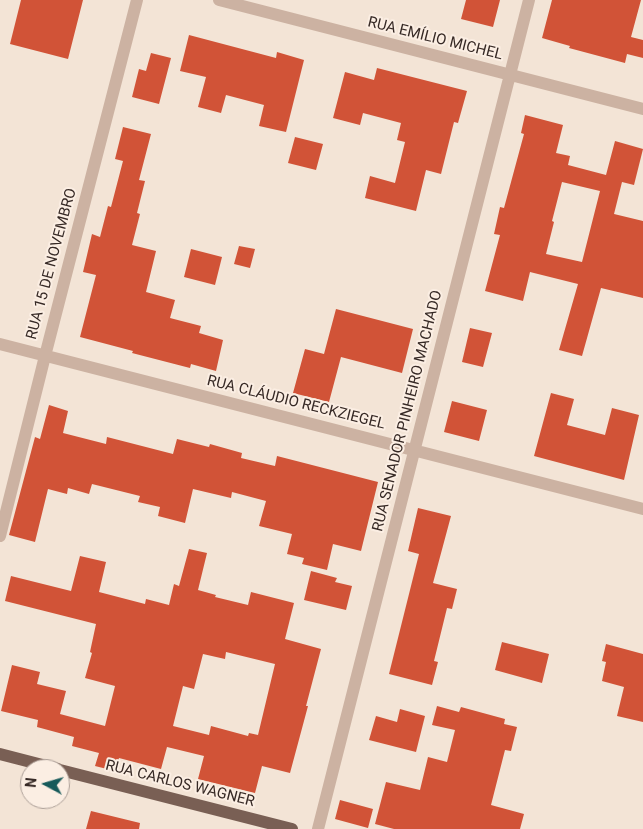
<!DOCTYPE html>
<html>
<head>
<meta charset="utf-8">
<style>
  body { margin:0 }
  #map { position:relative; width:643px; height:829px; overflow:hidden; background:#f3e4d6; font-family:Roboto,sans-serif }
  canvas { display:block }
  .north { position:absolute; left:20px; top:759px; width:50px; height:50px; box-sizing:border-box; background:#fbeee3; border:1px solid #ac9f97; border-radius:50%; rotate:276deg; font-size:14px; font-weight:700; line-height:20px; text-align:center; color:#362925 }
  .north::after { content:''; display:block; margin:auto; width:18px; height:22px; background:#175a5a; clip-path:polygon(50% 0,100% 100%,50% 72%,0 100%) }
</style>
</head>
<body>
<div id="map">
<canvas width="643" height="829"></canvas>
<div class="north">N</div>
</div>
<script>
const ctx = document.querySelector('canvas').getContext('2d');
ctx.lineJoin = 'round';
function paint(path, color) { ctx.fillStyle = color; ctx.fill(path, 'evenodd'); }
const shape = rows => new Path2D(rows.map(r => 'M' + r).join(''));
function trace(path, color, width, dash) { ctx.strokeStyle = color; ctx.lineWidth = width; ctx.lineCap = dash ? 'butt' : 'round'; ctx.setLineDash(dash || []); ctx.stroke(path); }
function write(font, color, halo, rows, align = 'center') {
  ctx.font = font + ' Roboto,sans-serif'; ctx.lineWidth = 4; ctx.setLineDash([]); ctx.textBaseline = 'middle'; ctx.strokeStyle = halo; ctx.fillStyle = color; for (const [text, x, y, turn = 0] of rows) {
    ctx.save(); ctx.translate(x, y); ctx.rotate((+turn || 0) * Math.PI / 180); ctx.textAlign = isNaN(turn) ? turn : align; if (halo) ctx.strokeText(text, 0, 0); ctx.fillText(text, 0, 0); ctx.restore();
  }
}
const building = shape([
  [21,0,83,0,68,59,10,44],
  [466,0,500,0,493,27,461,19],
  [552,0,641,0,631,37,643,40,643,58,627,54,625,63,569,48,570,46,542,38],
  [189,35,276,58,277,52,304,60,286,132,259,126,264,105,226,95,221,113,198,107,206,77,180,71],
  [151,53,171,58,159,104,132,97,139,69,146,71],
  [377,68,467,91,458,123,454,122,441,174,426,170,416,211,365,198,370,176,395,183,405,142,397,140,401,123,363,113,360,125,333,118,345,72,374,80],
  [525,115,563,125,556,153,570,156,568,165,606,175,615,141,643,149,634,185,622,182,614,214,643,221,643,298,601,288,582,356,559,350,578,284,530,272,523,301,485,291,500,235,494,234,500,207,504,208,524,134,521,133],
  [562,182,600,191,582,262,546,254,554,222,552,221],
  [123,127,151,134,139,180,145,181,137,213,140,214,132,245,156,251,146,292,175,300,170,318,201,326,199,333,223,340,216,371,191,364,190,368,132,353,133,351,80,337,96,275,83,272,92,234,100,237,108,206,111,207,123,161,115,159],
  [295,137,323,144,316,170,288,163],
  [239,246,255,249,250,268,234,264],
  [191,249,222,257,215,285,184,277],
  [336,309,413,329,402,373,341,357,329,402,293,393,305,349,324,354],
  [470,328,492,333,483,367,462,362],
  [551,393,574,399,567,425,605,435,612,408,639,415,624,480,534,456],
  [452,401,487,410,479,441,444,432],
  [49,405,68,411,63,433,106,444,107,437,173,454,177,439,209,447,210,444,242,453,241,458,275,466,277,456,378,482,361,551,333,544,327,570,302,564,304,558,287,554,292,534,259,526,266,501,232,492,231,498,193,489,185,523,158,516,160,507,138,502,140,496,92,484,89,494,68,488,67,494,48,489,35,542,9,535,35,437,40,439],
  [418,508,451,516,433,583,457,589,452,609,447,608,434,661,438,662,432,685,389,674,419,554,408,551],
  [189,549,207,553,198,590,216,595,215,597,248,605,251,592,294,603,285,639,321,649,306,706,308,706,290,773,262,766,255,793,198,779,204,756,167,747,161,769,119,758,115,771,95,766,99,753,72,746,74,737,37,727,38,720,1,711,12,665,40,672,37,684,66,691,60,714,105,726,115,686,85,678,92,653,90,652,96,624,5,601,11,576,71,591,80,556,106,562,99,592,145,604,146,599,169,605,174,584,179,586],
  [226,652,275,664,258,735,249,733,248,736,211,726,209,735,173,726,183,686,194,689,203,654,225,659],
  [311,571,337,578,335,582,352,586,346,610,304,600],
  [502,642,549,654,542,683,495,670],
  [606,644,643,654,643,722,617,716,624,687,602,681,606,662,602,661],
  [437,706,459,712,461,707,505,719,504,724,517,727,511,751,505,750,491,805,524,814,520,829,394,829,375,824,386,782,420,790,428,757,447,762,455,730,432,725],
  [400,709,425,716,416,752,369,740,376,716,397,722],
  [340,800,373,809,368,828,335,819],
  [91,811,140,823,139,829,86,829]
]);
const minor = shape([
  [219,0,643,109],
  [0,344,643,509],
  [0,536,45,356,137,0],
  [318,829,529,0]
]);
const major = shape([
  [0,754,58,769],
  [60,770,292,829]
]);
const streetNames = [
  ["RUA EMÍLIO MICHEL",435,39,14],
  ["RUA 15 DE NOVEMBRO",52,264,-75],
  ["RUA CLÁUDIO RECKZIEGEL",296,403,14],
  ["RUA SENADOR PINHEIRO MACHADO",408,411,-76],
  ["RUA CARLOS WAGNER",180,784,14]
];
paint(building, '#d15337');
trace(minor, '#ccb2a2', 12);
trace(major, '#795f54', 12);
write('15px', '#362925', '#fbeee3', streetNames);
</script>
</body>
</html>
